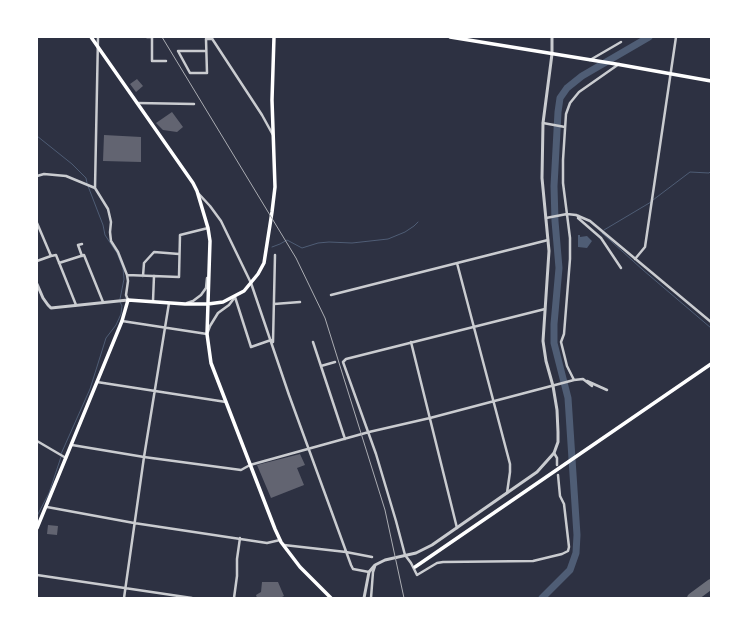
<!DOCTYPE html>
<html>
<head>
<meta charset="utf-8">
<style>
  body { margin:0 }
  #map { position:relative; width:748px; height:635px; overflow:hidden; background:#2d3142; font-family:"Fira Sans",sans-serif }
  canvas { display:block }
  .frame { position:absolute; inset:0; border:38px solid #fff; pointer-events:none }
</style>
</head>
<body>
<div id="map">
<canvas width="748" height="635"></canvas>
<div class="frame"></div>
</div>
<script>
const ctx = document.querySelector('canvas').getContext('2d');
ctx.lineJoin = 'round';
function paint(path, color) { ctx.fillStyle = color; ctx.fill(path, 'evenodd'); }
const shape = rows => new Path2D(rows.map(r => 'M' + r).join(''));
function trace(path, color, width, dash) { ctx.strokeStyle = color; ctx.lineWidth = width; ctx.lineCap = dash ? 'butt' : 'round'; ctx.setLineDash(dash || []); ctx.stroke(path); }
const water = shape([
  [578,235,580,235,580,237,587,236,592,241,587,248,578,247]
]);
const stream = shape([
  [37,136,72,164,86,178,87,183],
  [88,186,103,225,105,235,117,253,123,268,124,279,120,299],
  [653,200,690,172,709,173,711,171],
  [604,230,651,202],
  [602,233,643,270,711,328],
  [272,247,280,244,287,240,302,248,318,243,329,242,352,243,388,239,405,232,414,226,418,222],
  [61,454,90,389,106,338,116,325,121,314,122,306,120,302],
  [37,516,49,493,61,457]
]);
const river = shape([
  [542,598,570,570,576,553,577,535,568,398,554,343,554,324,559,268,555,221,554,186,558,112,560,98,567,88,582,76,649,37]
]);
const taxiway = shape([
  [692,598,711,584]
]);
const building = shape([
  [137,79,143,86,136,92,130,84],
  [172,112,183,127,177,132,163,130,156,123],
  [104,135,141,137,141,162,103,161],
  [300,454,305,465,297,468,304,485,271,498,257,465],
  [48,525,58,526,57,535,47,534],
  [262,582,278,582,284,596,280,598,257,598,256,595,261,592]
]);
const minor = shape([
  [147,37,152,37,152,61,166,61],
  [211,37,262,115,273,135],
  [206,51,178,51,190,73,207,73,206,39,211,39],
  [590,60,621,42],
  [137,103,194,104],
  [543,123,565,127],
  [37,176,44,174,66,176,95,188,108,209,111,222,110,232,111,241,118,252,127,275,128,281,126,295,128,300],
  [95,188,98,37],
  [198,193,210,206,221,221,251,283,289,395,351,565,353,569,369,572],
  [579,216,578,218,601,238,621,268],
  [546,218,567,214,576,215,590,221,711,322],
  [37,223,51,256,56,255,76,305],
  [82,256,78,245,82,244],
  [635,259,645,247,676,37],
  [37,261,51,256],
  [59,263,84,255,103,302],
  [457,263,510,464,510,472,507,493],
  [127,275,179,277,180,235,208,228],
  [143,276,144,263,154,252,179,254],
  [331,295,548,240],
  [235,297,251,347,271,340],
  [153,301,154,276],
  [187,303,193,301,201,295,206,288,207,278],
  [274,304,300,302],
  [545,309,346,359,343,362,376,454,396,521,405,555,411,563,417,575,437,563,443,562,533,561,562,554,568,551,569,547,564,504,560,496,558,475],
  [122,321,207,334,210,326,218,313,229,305,235,297],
  [273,342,275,255],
  [313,342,345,439],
  [411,342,457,528],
  [321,366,335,362],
  [574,380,567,366,561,342,564,334,570,259,570,238,563,183,563,160,566,114,570,103,579,92,619,64],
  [587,381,607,390],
  [97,382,226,402],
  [37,441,66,458],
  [72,445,144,457,241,470,250,465,369,432,430,418,574,380,583,379,592,386],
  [554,453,557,458,557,465],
  [47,507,134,523,267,543,280,540],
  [284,545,346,552,372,557],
  [37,575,192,598],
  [124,598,144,457,169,303],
  [234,598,237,576,237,559,240,538],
  [371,598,373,572,375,566]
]);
const tertiary = shape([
  [37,284,43,298,48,305,51,308,128,300],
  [364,598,369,572,375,565,385,560,416,553,432,545,537,472,554,453,558,442,558,432,557,410,553,386,546,361,543,341,549,251,542,178,543,123,552,54,552,37]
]);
const secondary = shape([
  [91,37,193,183,197,191,208,228,210,241,207,334,211,363,275,529,281,542,300,567,331,598],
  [450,37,616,64,711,81],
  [37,528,122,321,128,300,185,304,208,304,223,302,244,291,258,274,264,263,272,212,275,187,272,100,274,37]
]);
const primary = shape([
  [415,567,711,364]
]);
const rail = shape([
  [162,37,296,258,325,318,385,510,404,598]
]);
paint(water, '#4f5d75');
trace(stream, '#4f5d75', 1);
trace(river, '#4f5d75', 7);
trace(taxiway, '#6c6f7a', 10);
paint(building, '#626471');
trace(minor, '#caccd0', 2.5);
trace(tertiary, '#caccd0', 3);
trace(secondary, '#fff', 3.5);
trace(primary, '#fff', 3.5);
trace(rail, '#abadb3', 1);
</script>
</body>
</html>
